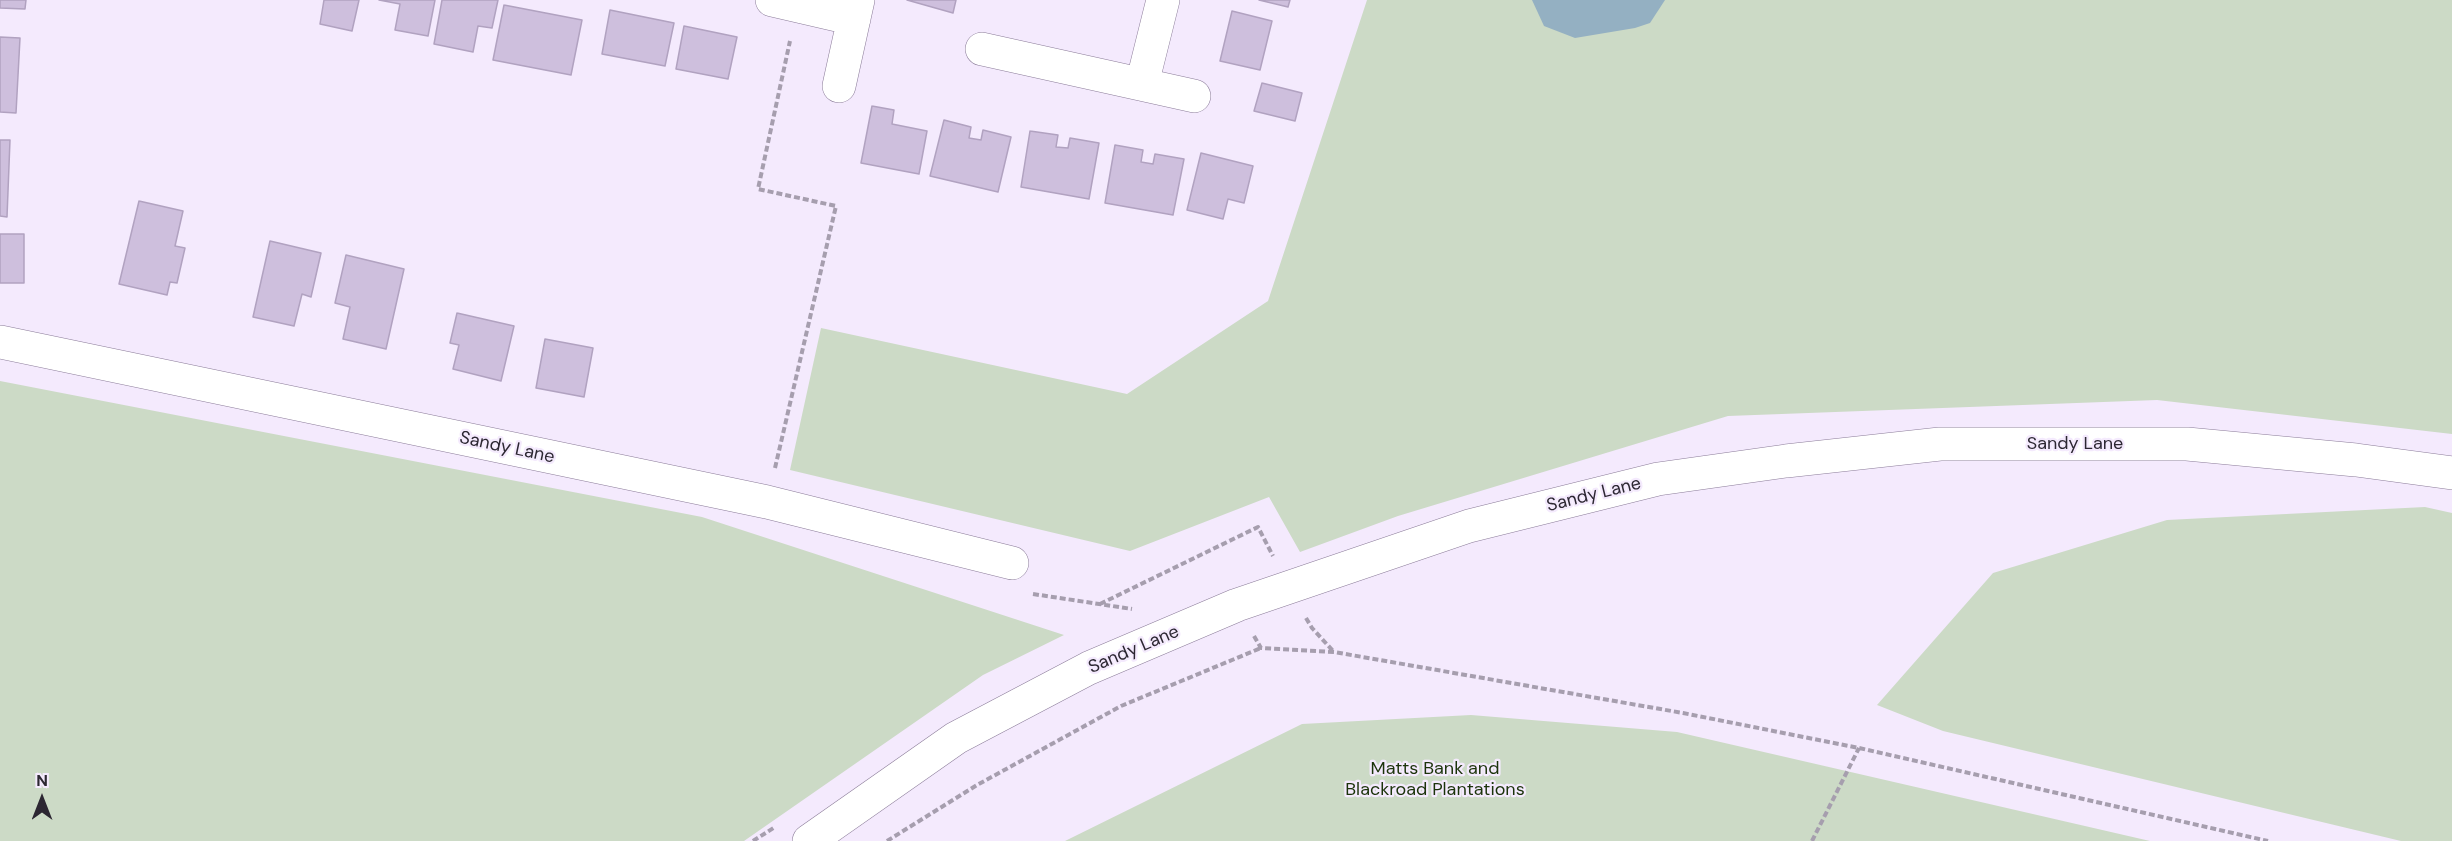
<!DOCTYPE html>
<html>
<head>
<meta charset="utf-8">
<style>
  body { margin:0 }
  #map { position:relative; width:2452px; height:841px; overflow:hidden; background:#f4eafd; font-family:"DM Sans",sans-serif }
  canvas { display:block }
  .north { position:absolute; left:12px; top:769px; width:60px; height:60px; -webkit-text-stroke:4px #f4eafd; paint-order:stroke; rotate:0deg; font-size:16px; font-weight:700; line-height:24px; text-align:center; color:#2c2732 }
  .north::after { content:''; display:block; margin:auto; width:21px; height:27px; background:#2c2732; clip-path:polygon(50% 0,100% 100%,50% 72%,0 100%) }
</style>
</head>
<body>
<div id="map">
<canvas width="2452" height="841"></canvas>
<div class="north">N</div>
</div>
<script>
const ctx = document.querySelector('canvas').getContext('2d');
ctx.lineJoin = 'round';
function paint(path, color) { ctx.fillStyle = color; ctx.fill(path, 'evenodd'); }
const shape = rows => new Path2D(rows.map(r => 'M' + r).join(''));
function trace(path, color, width, dash) { ctx.strokeStyle = color; ctx.lineWidth = width; ctx.lineCap = dash ? 'butt' : 'round'; ctx.setLineDash(dash || []); ctx.stroke(path); }
function write(font, color, halo, rows, align = 'center') {
  ctx.font = font + ' "DM Sans",sans-serif'; ctx.lineWidth = 4.5; ctx.setLineDash([]); ctx.textBaseline = 'middle'; ctx.strokeStyle = halo; ctx.fillStyle = color; for (const [text, x, y, turn = 0] of rows) {
    ctx.save(); ctx.translate(x, y); ctx.rotate((+turn || 0) * Math.PI / 180); ctx.textAlign = isNaN(turn) ? turn : align; if (halo) ctx.strokeText(text, 0, 0); ctx.fillText(text, 0, 0); ctx.restore();
  }
}
const green = shape([
  [1367,0,2452,0,2452,434,2157,400,1728,416,1398,516,1300,552,1269,497,1130,551,790,470,821,328,1127,394,1268,301],
  [0,381,702,517,1064,635,983,675,744,841,0,841],
  [2425,507,2452,513,2452,841,2401,841,1943,731,1877,705,1993,573,2167,520],
  [1471,715,1677,732,2150,841,1065,841,1302,724]
]);
const water = shape([
  [1532,0,1665,0,1650,23,1635,28,1575,38,1544,26]
]);
const building = shape([
  [0,0,26,0,25,9,0,8,0,0],
  [324,0,359,0,352,31,320,24,324,0],
  [379,0,435,0,428,36,395,30,400,4,379,0],
  [442,0,498,0,492,28,478,26,473,52,434,44,442,0],
  [907,0,956,0,953,13,907,0],
  [1259,0,1290,0,1288,7,1259,0],
  [504,5,582,20,571,75,493,60,504,5],
  [610,10,674,23,665,66,602,54,610,10],
  [1232,11,1272,21,1260,70,1220,61,1232,11],
  [684,26,737,37,728,79,676,69,684,26],
  [0,37,20,38,16,113,0,112,0,37],
  [1262,83,1302,93,1295,121,1254,111,1262,83],
  [872,106,894,110,892,124,927,131,919,174,861,163,872,106],
  [944,120,971,127,969,138,981,140,983,130,1011,137,998,192,930,176,944,120],
  [1030,131,1058,135,1056,147,1068,148,1070,138,1099,143,1089,199,1021,187,1030,131],
  [0,140,10,140,7,217,0,216,0,140],
  [1115,145,1143,150,1141,162,1153,164,1155,154,1184,159,1173,215,1105,203,1115,145],
  [1201,153,1253,166,1244,203,1228,199,1223,219,1187,210,1201,153],
  [139,201,183,211,175,246,185,248,177,283,170,282,167,295,119,284,139,201],
  [0,234,24,234,24,283,0,283,0,234],
  [270,241,321,253,311,297,302,294,294,326,253,317,270,241],
  [346,255,404,269,386,349,343,339,350,307,335,303,346,255],
  [457,313,514,326,501,381,453,369,459,345,450,343,457,313],
  [545,339,593,348,584,397,536,388,545,339]
]);
const path = shape([
  [775,468,836,206,758,189,790,41],
  [1033,594,1132,609],
  [1100,604,1258,527,1273,556],
  [1306,618,1312,628,1334,652],
  [1254,636,1261,648,1334,652,1683,713,1859,748,2268,841],
  [753,841,775,827],
  [887,841,977,785,1121,706,1261,648],
  [1812,841,1859,748]
]);
const minor = shape([
  [772,0,854,19],
  [982,49,1194,96],
  [1142,84,1163,0],
  [839,86,858,0],
  [0,342,767,502,1012,563]
]);
const major = shape([
  [809,841,956,738,1089,668,1237,605,1469,526,1658,479,1786,461,1940,444,2187,444,2356,460,2452,473]
]);
const streetNames = [
  ["Sandy Lane",2075,444],
  ["Sandy Lane",507,448,12],
  ["Sandy Lane",1594,495,-14],
  ["Sandy Lane",1134,650,-23]
];
const parkNames = [
  ["Matts Bank and",1435,769],
  ["Blackroad Plantations",1435,790]
];
paint(green, '#ccdac6');
paint(water, '#94b0c2');
paint(building, '#cebfdd');
trace(building, '#b1a2c0', 1.5);
trace(minor, '#8b7c99', 34);
trace(major, '#8b7c99', 34);
trace(path, '#a69eae', 4, [6, 3]);
trace(minor, '#fff', 33);
trace(major, '#fff', 33);
write('18px', '#2c2732', '#f4eafd', streetNames);
write('18px', '#1b330a', '#f4eafd', parkNames);
</script>
</body>
</html>
